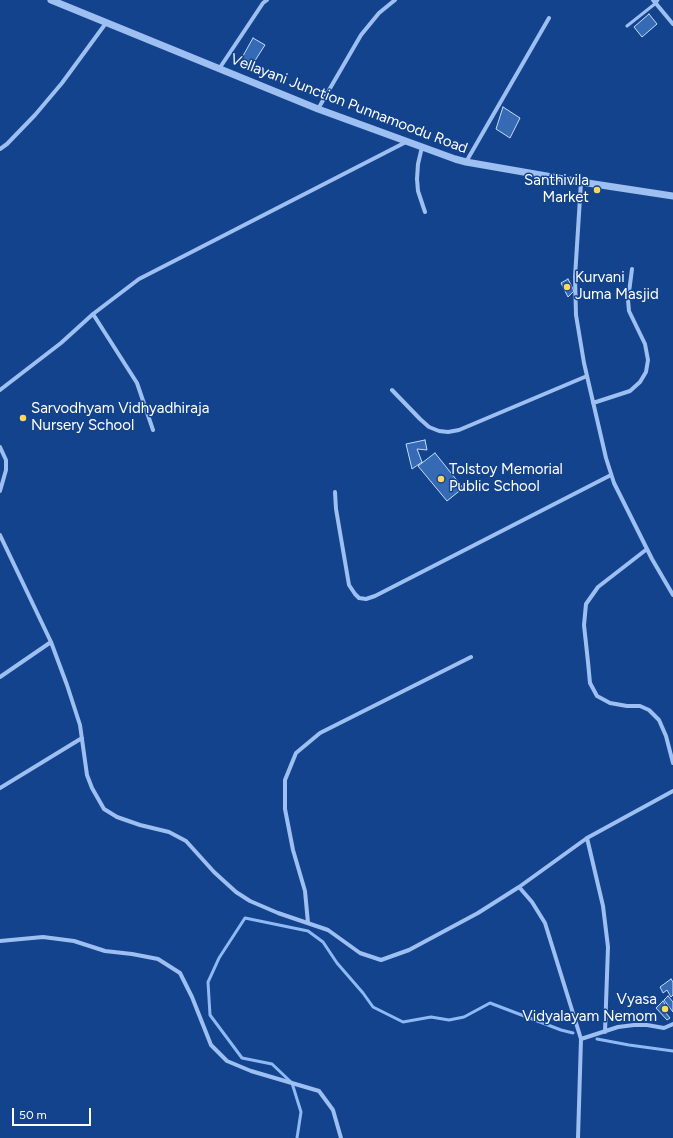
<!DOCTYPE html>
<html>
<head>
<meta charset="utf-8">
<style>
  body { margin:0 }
  #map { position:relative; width:673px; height:1138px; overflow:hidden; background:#13438d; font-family:Figtree,sans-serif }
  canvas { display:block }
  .scale { position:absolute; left:12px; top:1108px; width:79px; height:18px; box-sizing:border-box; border:2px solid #fff; border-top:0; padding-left:5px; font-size:12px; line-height:14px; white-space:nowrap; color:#fff; -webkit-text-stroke:3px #13438d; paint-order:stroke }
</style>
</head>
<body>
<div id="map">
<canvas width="673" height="1138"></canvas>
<div class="scale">50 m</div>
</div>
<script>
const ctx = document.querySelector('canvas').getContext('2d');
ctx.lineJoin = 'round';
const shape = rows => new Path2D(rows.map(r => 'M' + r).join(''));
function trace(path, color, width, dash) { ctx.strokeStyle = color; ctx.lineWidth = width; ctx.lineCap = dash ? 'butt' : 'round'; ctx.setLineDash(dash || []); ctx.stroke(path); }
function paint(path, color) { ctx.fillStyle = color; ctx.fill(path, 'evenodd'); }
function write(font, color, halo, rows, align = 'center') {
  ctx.font = font + ' Figtree,sans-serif'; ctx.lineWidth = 3; ctx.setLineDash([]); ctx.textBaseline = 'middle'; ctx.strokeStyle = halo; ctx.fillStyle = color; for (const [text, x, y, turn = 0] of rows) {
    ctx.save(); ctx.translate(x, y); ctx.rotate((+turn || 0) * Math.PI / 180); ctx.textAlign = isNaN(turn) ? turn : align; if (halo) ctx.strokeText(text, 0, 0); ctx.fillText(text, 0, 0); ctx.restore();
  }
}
const stream = shape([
  [597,1039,629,1045,673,1051],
  [297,1138,301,1112,292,1083,272,1064,242,1058,210,1015,208,982,219,958,245,918,308,931,323,942,337,963,363,993,373,1007,403,1022,431,1017,449,1020,464,1017,490,1003,561,1030,573,1033]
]);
const building = shape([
  [649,14,657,24,642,37,634,27,649,14],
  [253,38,265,45,249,70,239,63,253,38],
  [503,107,520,118,510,138,496,129,503,107],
  [568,279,574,291,568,297,561,283,568,279],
  [425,440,427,450,417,449,422,462,412,469,406,444,425,440],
  [435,453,463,488,447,501,418,466,435,453],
  [671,979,673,982,673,995,671,997,667,990,663,993,660,987,671,979],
  [668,996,673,1002,673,1012,664,1000,668,996],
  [663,1001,665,1004,661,1007,670,1018,667,1020,656,1008,663,1001]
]);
const service = shape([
  [627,26,656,3,658,0]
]);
const minor = shape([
  [653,0,673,24],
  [219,69,263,3,267,0],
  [318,109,361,35,379,13,395,0],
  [422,147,418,164,417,179,418,191,425,212],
  [0,149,7,144,35,115,62,83,106,23],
  [466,162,549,18],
  [581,182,575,277,576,315,584,363,606,458,614,483,652,559,673,595],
  [93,314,137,383,153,430],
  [0,390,61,343,93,314,139,279,406,142],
  [392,390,420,419,429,427,439,431,448,432,459,430,587,376],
  [593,403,630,391,640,382,646,372,648,360,645,344,629,311,628,300,632,269],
  [0,447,6,460,6,470,0,491],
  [335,492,336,509,349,585,355,594,359,598,366,599,375,596,611,475],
  [0,535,51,642,67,685,80,725,87,775,92,788,104,809,117,817,140,825,169,832,186,841,214,872,236,892,250,901,278,913,328,930,360,953,381,960,409,950,478,913,519,887,587,838,673,791],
  [647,549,598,587,586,604,584,625,588,662,590,683,597,696,610,703,627,706,640,706,649,710,659,720,666,736,673,763],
  [0,677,51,642],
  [0,788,82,738],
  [587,838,603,906,608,947,605,1032],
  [519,887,532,902,545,923,581,1039,578,1138],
  [308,923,305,891,293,850,285,809,285,780,296,753,320,733,471,657],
  [0,941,43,937,74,941,105,951,132,954,158,959,180,973,192,997,211,1045,227,1061,251,1071,319,1091,333,1110,341,1138],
  [581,1039,618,1027,634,1025,647,1025,664,1028,673,1024]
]);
const tertiary = shape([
  [51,0,318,109,455,159,466,162,581,182,673,196]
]);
const markers = [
  [597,190,4,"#ffd75c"],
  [567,287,4,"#ffd75c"],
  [23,418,4,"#ffd75c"],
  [441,479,4,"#ffd75c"],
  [665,1009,4,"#ffd75c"]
];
const streetNames = [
  ["Vellayani Junction Punnamoodu Road",349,104,21]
];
const poiNames = [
  ["Santhivila",589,181,"right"],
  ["Market",589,198,"right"],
  ["Kurvani",575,278],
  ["Juma Masjid",575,295],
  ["Sarvodhyam Vidhyadhiraja",31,409],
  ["Nursery School",31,426],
  ["Tolstoy Memorial",449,470],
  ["Public School",449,487],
  ["Vyasa",657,1000,"right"],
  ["Vidyalayam Nemom",657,1017,"right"]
];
trace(stream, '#8fb9f4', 3);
paint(building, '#376ab4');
trace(building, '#c4dbfc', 1);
trace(service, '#9dbff1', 3);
trace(minor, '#9dbff1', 4);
trace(tertiary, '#9dbff1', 7);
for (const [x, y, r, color] of markers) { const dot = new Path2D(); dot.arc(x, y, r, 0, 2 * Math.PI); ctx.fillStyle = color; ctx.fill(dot); trace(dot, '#13438d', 1.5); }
write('15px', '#fff', '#13438d', streetNames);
write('15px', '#fff', '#13438d', poiNames, 'left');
</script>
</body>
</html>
